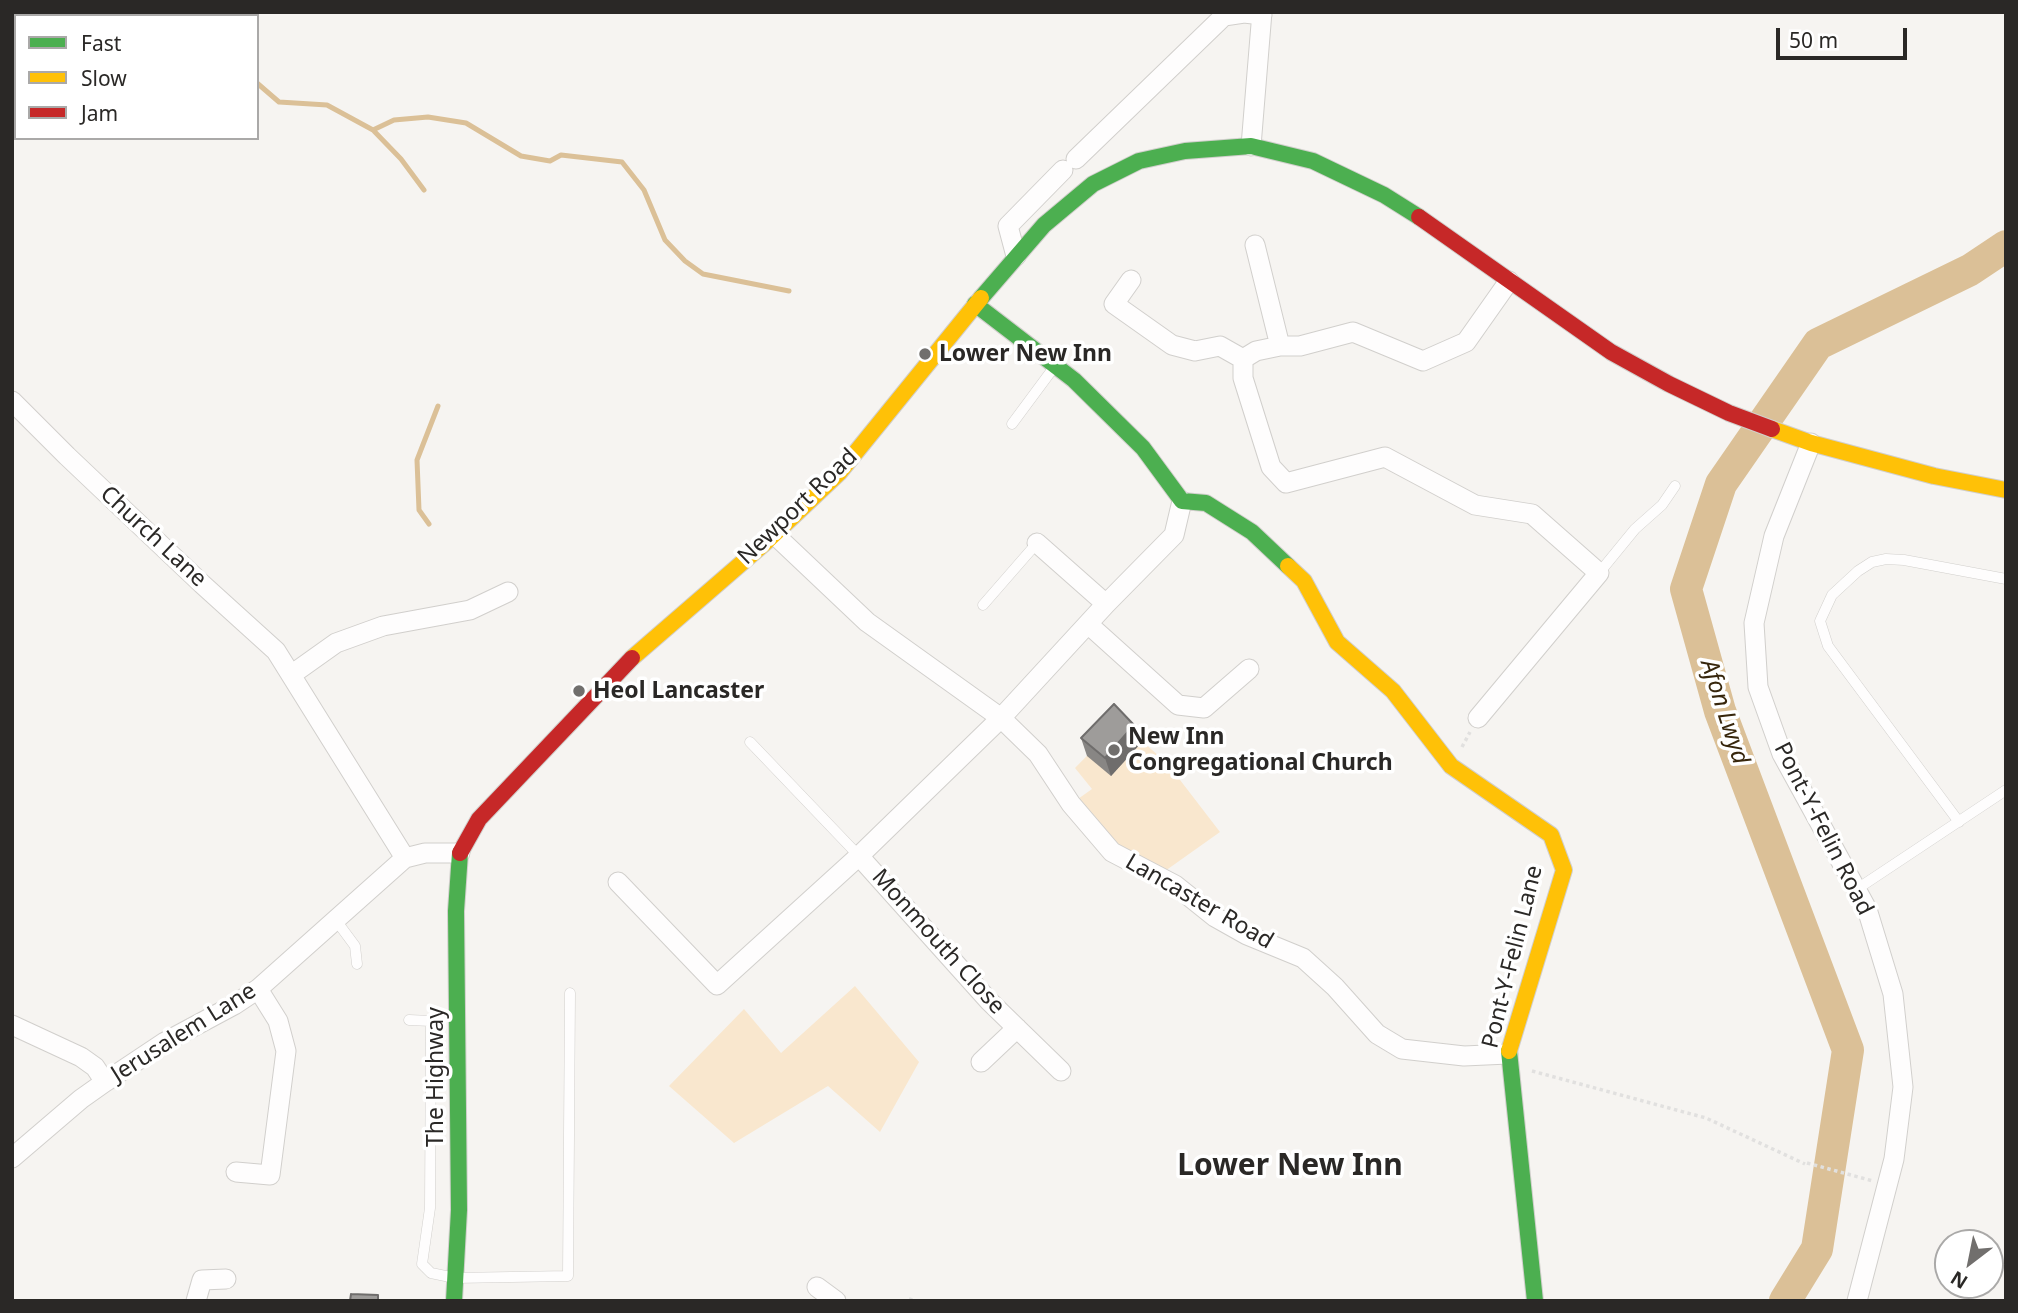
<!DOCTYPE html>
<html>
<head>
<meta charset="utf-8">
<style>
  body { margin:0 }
  #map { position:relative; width:2018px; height:1313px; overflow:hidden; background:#f6f4f1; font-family:"Noto Sans",sans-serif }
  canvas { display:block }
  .frame { position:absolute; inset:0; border:14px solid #2a2826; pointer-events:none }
  .legend { position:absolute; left:14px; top:14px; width:245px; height:126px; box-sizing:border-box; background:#fff; border:2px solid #aaa9a8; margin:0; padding:9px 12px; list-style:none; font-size:21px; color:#2a2826 }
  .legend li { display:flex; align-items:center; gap:14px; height:35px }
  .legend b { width:35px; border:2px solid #aaa9a8 }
  .north { position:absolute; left:1934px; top:1229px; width:70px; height:70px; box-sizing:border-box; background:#fff; border:2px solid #aaa9a8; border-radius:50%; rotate:212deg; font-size:19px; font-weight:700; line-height:28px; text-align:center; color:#2a2826 }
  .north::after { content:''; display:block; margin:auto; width:24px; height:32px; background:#716f6d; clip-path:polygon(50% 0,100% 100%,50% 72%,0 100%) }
  .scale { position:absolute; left:1776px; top:28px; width:131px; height:32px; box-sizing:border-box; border:4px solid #2a2826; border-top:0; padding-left:9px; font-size:21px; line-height:24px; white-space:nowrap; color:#2a2826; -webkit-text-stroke:5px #fff; paint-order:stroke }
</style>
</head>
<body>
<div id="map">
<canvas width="2018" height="1313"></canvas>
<div class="frame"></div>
<ul class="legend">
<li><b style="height:9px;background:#4caf50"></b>Fast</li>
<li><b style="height:9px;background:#ffc107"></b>Slow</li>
<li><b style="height:9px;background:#c62828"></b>Jam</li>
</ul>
<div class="north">N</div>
<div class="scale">50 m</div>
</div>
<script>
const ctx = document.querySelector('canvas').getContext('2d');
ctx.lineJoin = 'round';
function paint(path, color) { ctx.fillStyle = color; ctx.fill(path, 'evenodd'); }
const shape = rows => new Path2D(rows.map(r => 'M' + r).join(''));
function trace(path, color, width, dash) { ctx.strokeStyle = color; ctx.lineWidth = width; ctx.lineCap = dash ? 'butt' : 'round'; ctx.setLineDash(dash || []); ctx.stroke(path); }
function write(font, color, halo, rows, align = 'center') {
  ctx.font = font + ' "Noto Sans",sans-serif'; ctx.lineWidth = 7; ctx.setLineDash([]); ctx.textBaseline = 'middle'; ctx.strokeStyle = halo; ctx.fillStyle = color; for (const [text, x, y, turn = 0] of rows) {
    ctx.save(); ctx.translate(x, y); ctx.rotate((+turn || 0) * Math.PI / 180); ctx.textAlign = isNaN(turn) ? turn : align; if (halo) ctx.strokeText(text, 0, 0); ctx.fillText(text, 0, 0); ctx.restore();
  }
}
const green = shape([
  [1120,722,1167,763,1220,832,1158,876,1112,852,1071,804,1092,789,1075,768],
  [855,986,919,1062,880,1132,828,1086,734,1143,669,1086,744,1009,781,1053]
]);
const stream = shape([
  [209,12,212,16],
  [257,83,279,102,327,105,373,130,401,159,424,190],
  [373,130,394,120,428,117,466,123,521,156,550,161,561,155,622,162,644,190,665,240,685,261,703,274,789,291],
  [429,524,419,510,417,460,438,406]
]);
const river = shape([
  [1785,1301,1817,1249,1848,1050,1720,711,1686,589,1721,484,1818,344,1970,270,2006,246]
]);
const path = shape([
  [1462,747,1470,732],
  [1532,1071,1706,1118,1805,1164],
  [1807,1163,1873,1181],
  [909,1299,916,1301]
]);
const lane = shape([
  [1012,424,1055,366],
  [1599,573,1635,529,1662,505,1675,486],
  [983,605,1037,543],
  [750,742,859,856],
  [1959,822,1828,646,1820,621,1832,595,1858,571,1872,562,1886,559,1904,560,2006,579],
  [1857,889,2006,790],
  [335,919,355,946,357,964],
  [409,1020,431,1021,430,1208,422,1264,431,1273,455,1278,568,1276,570,993]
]);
const street = shape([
  [1251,146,1262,12],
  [1076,159,1224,16,1244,13,1262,15],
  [1255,245,1280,346],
  [1016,256,1008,226,1063,170],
  [1131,280,1114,304,1172,345,1195,351,1220,346,1243,359],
  [1243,359,1243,378,1271,467,1286,483,1385,457,1475,505,1532,514,1599,573,1478,718],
  [1243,359,1256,351,1280,346,1300,346,1353,332,1423,361,1466,342,1509,281],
  [12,401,67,456,202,584,276,651,405,858],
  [1811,443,1774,536,1754,623,1758,687,1782,754,1867,909,1893,994,1903,1087,1894,1159,1857,1301],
  [774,534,867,622,1001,718,1038,754,1071,804,1112,852,1175,885,1215,917,1247,935,1303,958,1335,987,1377,1034,1402,1049,1464,1056,1508,1054],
  [1037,543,1106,604],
  [1088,624,1178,705,1204,708,1249,669],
  [291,675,336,643,383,626,470,610,508,592],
  [859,856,989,1001,1061,1071],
  [618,882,717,985,859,856,1001,718,1106,604,1174,535,1182,501],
  [12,1025,81,1057,95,1067,105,1082],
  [981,1062,1017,1028],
  [12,1158,81,1099,105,1082,165,1042,234,1005,258,989,405,858,425,853,460,853],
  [236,1172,270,1175,286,1051,278,1021,258,989],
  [817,1287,836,1301],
  [196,1301,202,1280,226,1279]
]);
const fast = shape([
  [981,298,1044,225,1093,184,1139,161,1185,151,1251,146,1313,161,1384,195,1419,217],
  [975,304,1074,380,1143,448,1182,501,1206,503,1252,532,1288,566],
  [1509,1051,1535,1301],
  [454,1301,459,1210,456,911,460,853]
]);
const slow = shape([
  [1772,429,1811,443,1934,476,2006,490],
  [1288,566,1304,581,1337,642,1393,691,1451,766,1551,835,1564,870,1509,1051],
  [632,658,766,542,839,473,981,298]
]);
const jam = shape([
  [1419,217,1611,352,1669,384,1729,413,1772,429],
  [460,853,479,819,632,658]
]);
const wall = shape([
  [1134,725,1141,743,1111,776,1087,756,1081,738]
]);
const shadedWall = shape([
  [1134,725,1141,743,1111,776,1105,758]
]);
const building = shape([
  [1114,704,1134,725,1105,758,1081,738,1114,704],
  [351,1294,378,1295,378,1301,350,1301,351,1294]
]);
const markers = [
  [925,354,7,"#716f6d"],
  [579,691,7,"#716f6d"],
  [1114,750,7,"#716f6d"]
];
const poiNames = [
  ["Lower New Inn",939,354],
  ["Heol Lancaster",593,691],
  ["New Inn",1128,737],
  ["Congregational Church",1128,763]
];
const streetNames = [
  ["Newport Road",798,507,-44],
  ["Church Lane",153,537,43],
  ["Pont-Y-Felin Road",1823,829,63],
  ["Lancaster Road",1199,902,30],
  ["Monmouth Close",938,942,48],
  ["Pont-Y-Felin Lane",1513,957,-76],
  ["Jerusalem Lane",184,1033,-32],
  ["The Highway",436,1077,-90]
];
const waterNames = [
  ["Afon Lwyd",1724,712,72]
];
const districtNames = [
  ["Lower New Inn",1290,1166]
];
paint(green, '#f9e7ce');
trace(stream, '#dbc097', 5);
trace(river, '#dbc097', 32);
trace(lane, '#d1cfcc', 11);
trace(street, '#d1cfcc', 21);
trace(fast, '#d1cfcc', 18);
trace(slow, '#d1cfcc', 18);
trace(jam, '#d1cfcc', 18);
trace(path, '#e1e0df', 3.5, [3.5, 3.5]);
trace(lane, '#fefdfd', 10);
trace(street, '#fefdfd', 19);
trace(fast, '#4caf50', 16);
trace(slow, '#ffc107', 16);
trace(jam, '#c62828', 16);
paint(wall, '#888684');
paint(shadedWall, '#6f6d6c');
paint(building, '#9e9c9a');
trace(building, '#6f6d6c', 2);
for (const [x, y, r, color] of markers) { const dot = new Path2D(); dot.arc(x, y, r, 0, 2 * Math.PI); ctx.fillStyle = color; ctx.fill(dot); trace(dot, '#fff', 2.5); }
write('bold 23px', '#2a2826', '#fff', poiNames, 'left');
write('23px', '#2a2826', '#fff', streetNames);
write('italic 24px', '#37260c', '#fff', waterNames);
write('bold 30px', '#2a2826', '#fff', districtNames);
</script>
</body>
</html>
